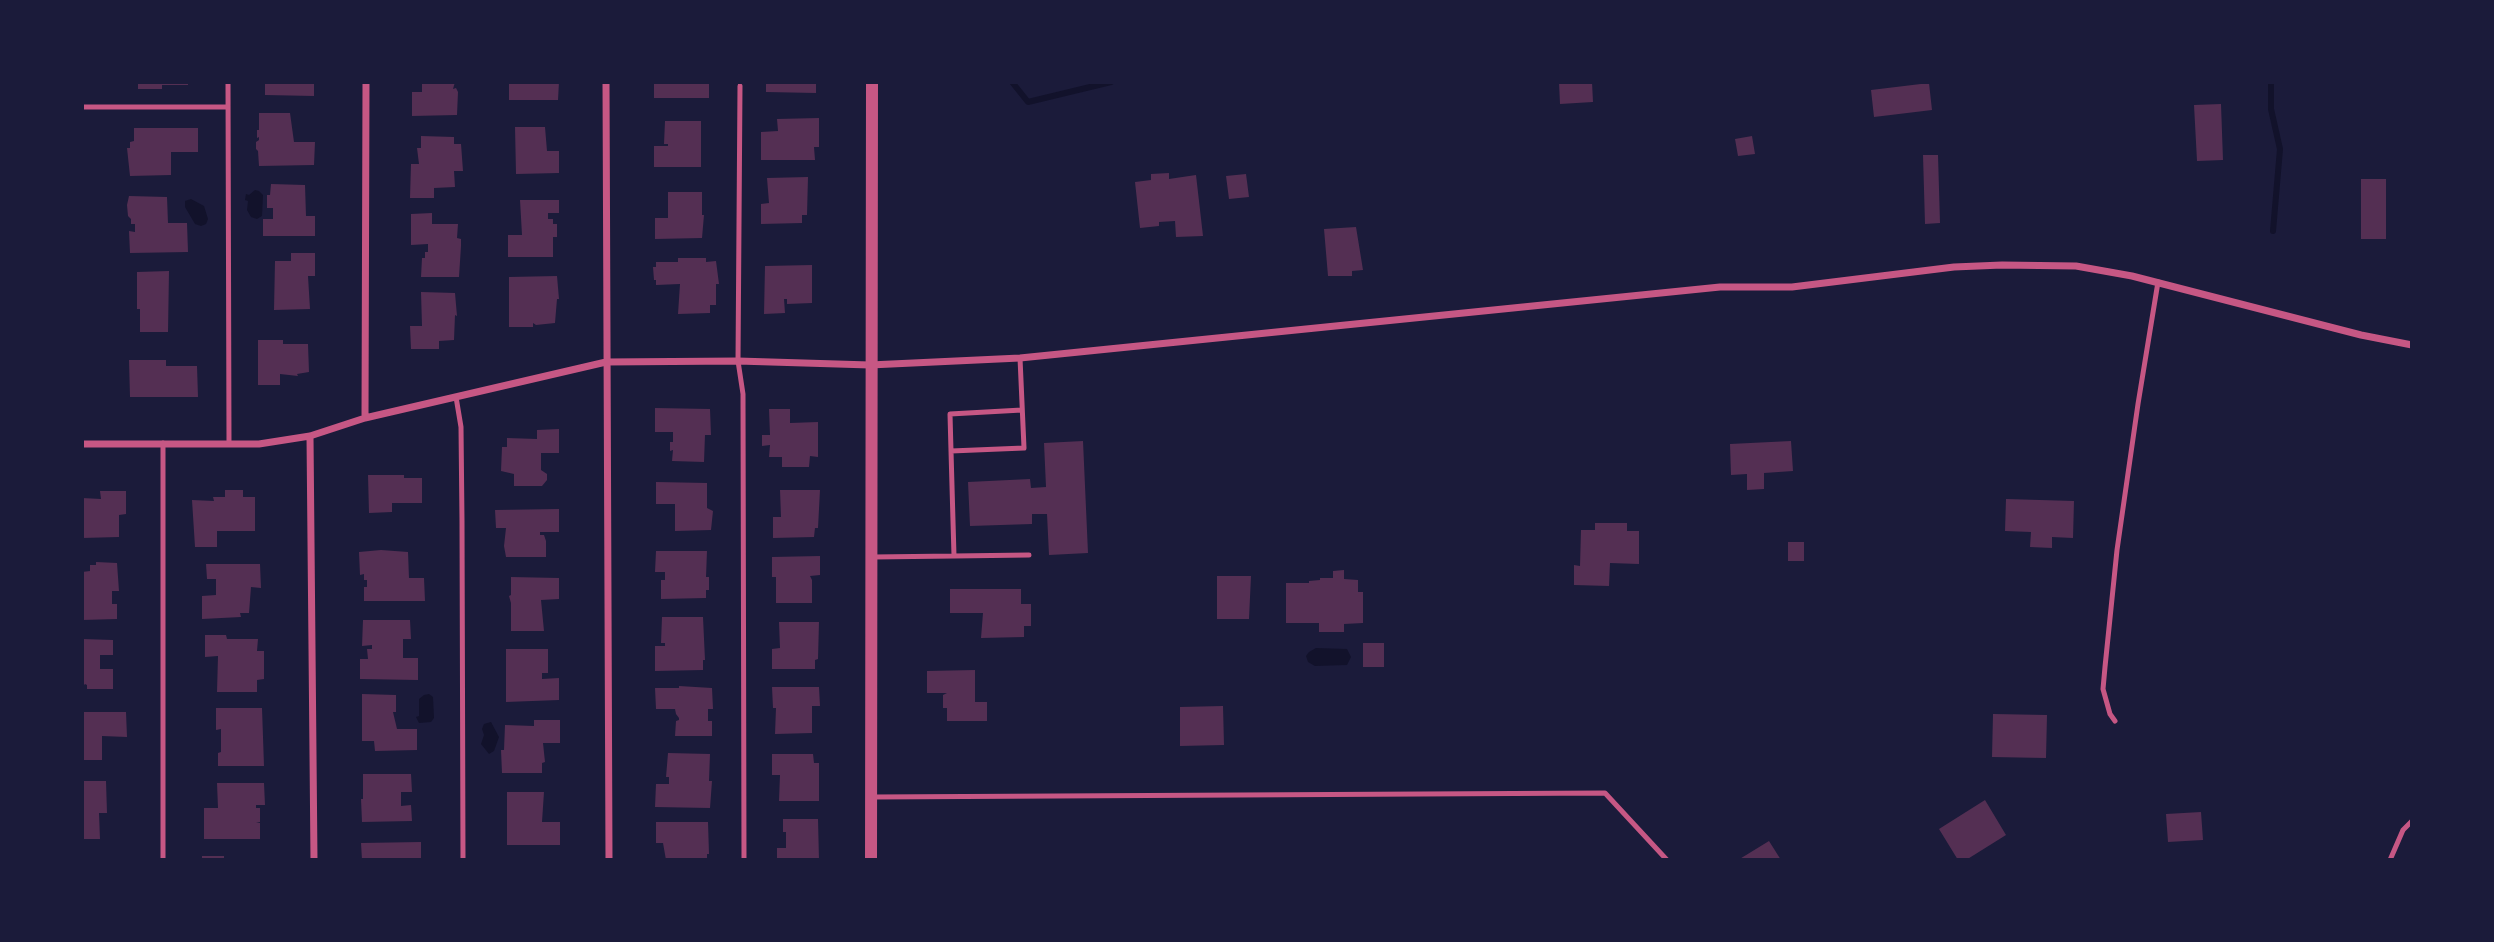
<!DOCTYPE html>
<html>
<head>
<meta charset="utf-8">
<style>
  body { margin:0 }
  #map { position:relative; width:2494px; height:942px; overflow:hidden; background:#1b1b3a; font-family:Overpass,sans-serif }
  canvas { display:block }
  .frame { position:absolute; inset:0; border:84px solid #1b1b3a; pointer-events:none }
</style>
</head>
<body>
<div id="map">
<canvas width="2494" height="942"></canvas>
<div class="frame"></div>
</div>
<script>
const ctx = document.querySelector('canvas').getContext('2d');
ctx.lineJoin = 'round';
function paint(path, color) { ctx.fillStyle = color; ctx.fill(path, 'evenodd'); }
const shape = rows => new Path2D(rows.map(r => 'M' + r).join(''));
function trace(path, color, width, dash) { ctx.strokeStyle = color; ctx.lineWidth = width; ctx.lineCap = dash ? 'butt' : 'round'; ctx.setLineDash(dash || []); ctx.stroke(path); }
const water = shape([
  [255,190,259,191,263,195,262,216,257,219,251,217,247,210,248,201,245,200,246,194,249,195],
  [191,199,204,206,208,219,206,224,201,226,195,224,185,207,185,201],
  [1316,648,1347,649,1351,657,1347,665,1315,666,1308,662,1306,656,1309,652],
  [424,695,429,694,433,697,434,718,431,722,419,723,416,717,419,716,419,699],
  [491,722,499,737,494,751,489,754,481,744,484,735,482,729,484,724]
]);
const stream = shape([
  [1012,82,1028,102,1111,82],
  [2271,82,2271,109,2280,149,2273,231]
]);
const building = shape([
  [138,82,188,82,188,85,162,85,162,89,138,89],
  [265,82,314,82,314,96,265,95],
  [422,82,455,82,453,89,456,88,458,92,457,115,412,116,412,92,422,92],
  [509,82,559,82,558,100,509,100],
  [654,82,709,82,709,98,654,98],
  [766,82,816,82,816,93,766,92],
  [1559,82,1592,82,1593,102,1560,104],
  [1929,83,1932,110,1874,117,1871,90],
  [2221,104,2223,160,2197,161,2194,105],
  [259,113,290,113,294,142,315,142,314,165,259,166,258,151,256,149,256,142,259,140,259,137,257,138,257,130,259,130],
  [819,118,819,147,814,147,815,160,761,160,761,132,778,131,777,119],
  [665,121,701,121,701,167,654,167,654,146,668,146,668,144,664,144],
  [515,127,545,127,547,151,559,151,559,173,516,174],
  [134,128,198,128,198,152,171,152,171,175,130,176,127,148,130,148,130,142,134,141],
  [421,136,454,137,454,144,461,144,463,171,454,171,455,187,434,188,434,198,410,198,411,164,419,164,417,148,421,148],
  [1752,136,1755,154,1738,156,1735,139],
  [1923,155,1938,155,1940,223,1925,224],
  [1169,173,1169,179,1196,175,1203,236,1176,237,1175,221,1159,222,1159,226,1140,228,1135,182,1151,180,1151,174],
  [1246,174,1249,197,1229,199,1226,176],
  [808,177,807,215,802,215,802,223,761,224,761,204,769,203,767,178],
  [2361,179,2386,179,2386,239,2361,239],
  [271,184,305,185,306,216,315,216,315,236,263,236,263,219,273,219,273,208,267,208,267,195,270,195],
  [668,192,702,192,702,215,704,215,702,238,655,239,655,218,668,218],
  [129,196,167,197,168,223,187,223,188,252,130,253,129,231,135,232,135,224,131,224,131,219,128,216,127,205],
  [520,200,559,200,559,213,548,213,548,219,553,219,553,224,557,224,557,237,553,237,553,257,508,257,508,235,522,235],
  [432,213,432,224,458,224,457,238,461,239,461,246,459,277,421,277,422,258,425,258,425,252,428,252,428,244,411,245,411,214],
  [1356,227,1363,270,1352,271,1352,276,1328,276,1324,229],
  [291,253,315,253,315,276,308,276,310,309,274,310,275,261,291,261],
  [678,258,706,258,706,262,716,261,719,284,716,284,716,305,710,305,710,313,678,314,680,284,656,285,656,280,654,280,653,267,656,267,656,262,678,262],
  [812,265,812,303,787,304,787,299,784,299,785,313,764,314,765,266],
  [169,271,168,332,140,332,140,309,137,309,137,272],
  [557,276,559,299,557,299,555,323,536,325,533,323,533,327,509,327,509,277],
  [421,292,455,293,457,316,455,315,454,340,439,341,439,349,411,349,410,326,422,326],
  [258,340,283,340,283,344,308,344,309,372,297,374,298,376,280,374,280,385,258,385],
  [129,360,166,360,166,366,197,366,198,397,130,397],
  [655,408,710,409,711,435,705,435,704,462,672,461,673,450,670,451,670,442,673,442,673,432,655,432],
  [769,409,790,409,790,423,818,422,818,457,810,456,809,467,782,467,782,457,769,457,770,445,762,446,762,435,770,435],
  [559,429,559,453,541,453,541,470,547,474,547,480,542,486,514,486,514,474,501,471,502,447,507,447,507,438,537,439,537,430],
  [1083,441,1088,553,1049,555,1047,514,1032,514,1032,524,970,526,968,482,1030,479,1031,488,1046,487,1044,443],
  [1791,441,1793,471,1764,473,1764,489,1747,490,1747,474,1731,475,1730,444],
  [368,475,404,475,404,478,422,478,422,503,392,503,392,512,369,513],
  [656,482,707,483,707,508,713,511,711,530,675,531,675,504,656,504],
  [225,490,243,490,243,497,255,497,255,531,217,531,217,547,195,547,192,500,214,501,213,497,225,497],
  [780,490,820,490,818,528,815,528,814,537,773,538,773,517,781,517],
  [100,491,126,491,126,514,119,515,119,537,82,538,82,498,101,499],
  [2006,499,2074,501,2073,538,2052,537,2052,548,2030,547,2031,532,2005,531],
  [559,509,559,532,540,532,540,535,544,535,546,541,546,557,506,557,504,546,506,528,496,528,495,510],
  [1595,523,1627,523,1627,531,1639,531,1639,564,1610,563,1609,586,1574,585,1574,565,1580,566,1581,530,1595,530],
  [1788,542,1804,542,1804,561,1788,561],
  [381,550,408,552,409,578,424,578,425,601,364,601,364,587,367,587,367,580,364,580,364,574,360,575,359,552],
  [656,551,707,551,706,577,709,577,709,590,706,590,706,598,661,599,661,580,665,580,665,572,655,572],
  [820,556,820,575,810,576,812,580,812,603,776,603,776,577,772,577,772,557],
  [96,562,117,563,119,591,112,591,112,604,117,604,117,619,82,620,82,572,90,571,90,565,96,565],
  [206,564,260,564,261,588,251,587,249,613,240,613,241,617,202,619,202,596,216,595,216,579,207,579],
  [1344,570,1344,579,1358,580,1358,592,1363,592,1363,623,1344,624,1344,632,1319,632,1319,623,1286,623,1286,583,1309,583,1309,581,1320,580,1320,578,1333,578,1333,571],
  [1217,576,1251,576,1249,619,1217,619],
  [511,577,559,578,559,599,541,600,544,631,511,631,511,603,509,596,511,595],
  [950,589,1021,589,1021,604,1031,604,1031,626,1024,626,1024,637,981,638,983,613,950,613],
  [662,617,703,617,705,660,703,660,703,670,655,671,655,646,665,646,665,643,661,643],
  [363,620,410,620,411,639,403,639,403,658,418,658,418,680,360,679,360,659,368,659,367,649,372,649,372,645,362,646],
  [779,622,819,622,818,659,815,660,815,669,772,669,772,649,780,648],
  [205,635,226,635,227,639,258,639,257,651,264,651,264,679,257,680,257,692,217,692,218,656,205,657],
  [82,639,113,640,113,655,100,655,100,669,113,669,113,689,87,689,87,685,85,684,82,687],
  [1363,643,1384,643,1384,667,1363,667],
  [506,649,548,649,548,673,542,673,542,679,559,678,559,700,506,702],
  [975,670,975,702,987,702,987,721,947,721,947,708,943,708,943,695,947,693,927,693,927,671],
  [679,686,712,688,713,709,708,709,708,721,712,721,712,736,675,736,676,721,679,720,679,718,676,714,675,709,656,709,655,688,679,688],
  [772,687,819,687,820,706,812,706,812,733,775,734,776,708,773,708],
  [362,694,396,695,396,712,393,712,397,729,417,729,417,750,375,751,374,741,362,741],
  [1223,706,1224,745,1180,746,1180,707],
  [216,708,262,708,264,766,218,766,218,753,221,752,221,729,216,730],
  [82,712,126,712,127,737,102,736,102,760,82,760],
  [1993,714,2047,715,2046,758,1992,757],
  [534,720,560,720,560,743,543,743,545,762,542,763,542,773,502,773,501,750,504,750,505,725,534,726],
  [668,753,710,754,709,781,712,781,710,808,655,807,656,784,669,784,669,777,666,777],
  [772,754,813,754,814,763,819,763,819,801,779,801,780,775,772,775],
  [363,774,411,774,412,792,401,792,401,806,411,805,412,821,362,822,361,799,363,799],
  [82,781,106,781,107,813,99,813,100,839,82,839],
  [217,783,264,783,265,805,256,805,256,808,260,808,260,822,256,823,260,823,260,839,204,839,204,808,218,808],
  [507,792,544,792,542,822,560,822,560,845,507,845],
  [1985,800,2006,835,1966,860,1958,860,1939,829],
  [2201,812,2203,840,2168,842,2166,814],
  [783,819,818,819,819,860,777,860,777,848,786,848,786,832,783,832],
  [656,822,708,822,709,854,707,854,707,860,666,860,663,843,656,843],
  [1769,841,1781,860,1738,860],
  [421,842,421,860,362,860,361,843],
  [202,856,224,856,224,860,202,860]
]);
const service = shape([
  [228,82,229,444],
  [740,86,738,361,743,394,744,860],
  [82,107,228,107],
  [456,397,461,427,462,521,463,860],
  [163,443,163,860],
  [951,451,950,414,1022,410],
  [954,556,1029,555],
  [873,557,954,556,951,451,1024,448,1020,358],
  [2115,721,2110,714,2103,689,2105,667,2117,550,2138,404,2158,282],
  [873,797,1605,793,1667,860],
  [2390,860,2403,830,2412,821]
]);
const minor = shape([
  [606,82,609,860],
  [365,418,366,82],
  [310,436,314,860],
  [82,444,259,444,310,436,365,418,606,362,738,361,870,365,1020,358,1720,287,1792,287,1954,267,2002,265,2076,266,2132,276,2361,335,2412,345]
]);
const tertiary = shape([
  [871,860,872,82]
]);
paint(water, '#12122b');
trace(stream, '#12122b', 6);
paint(building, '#542f53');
trace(service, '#c65784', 5);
trace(minor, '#c65784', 7);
trace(tertiary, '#c65784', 12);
</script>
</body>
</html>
